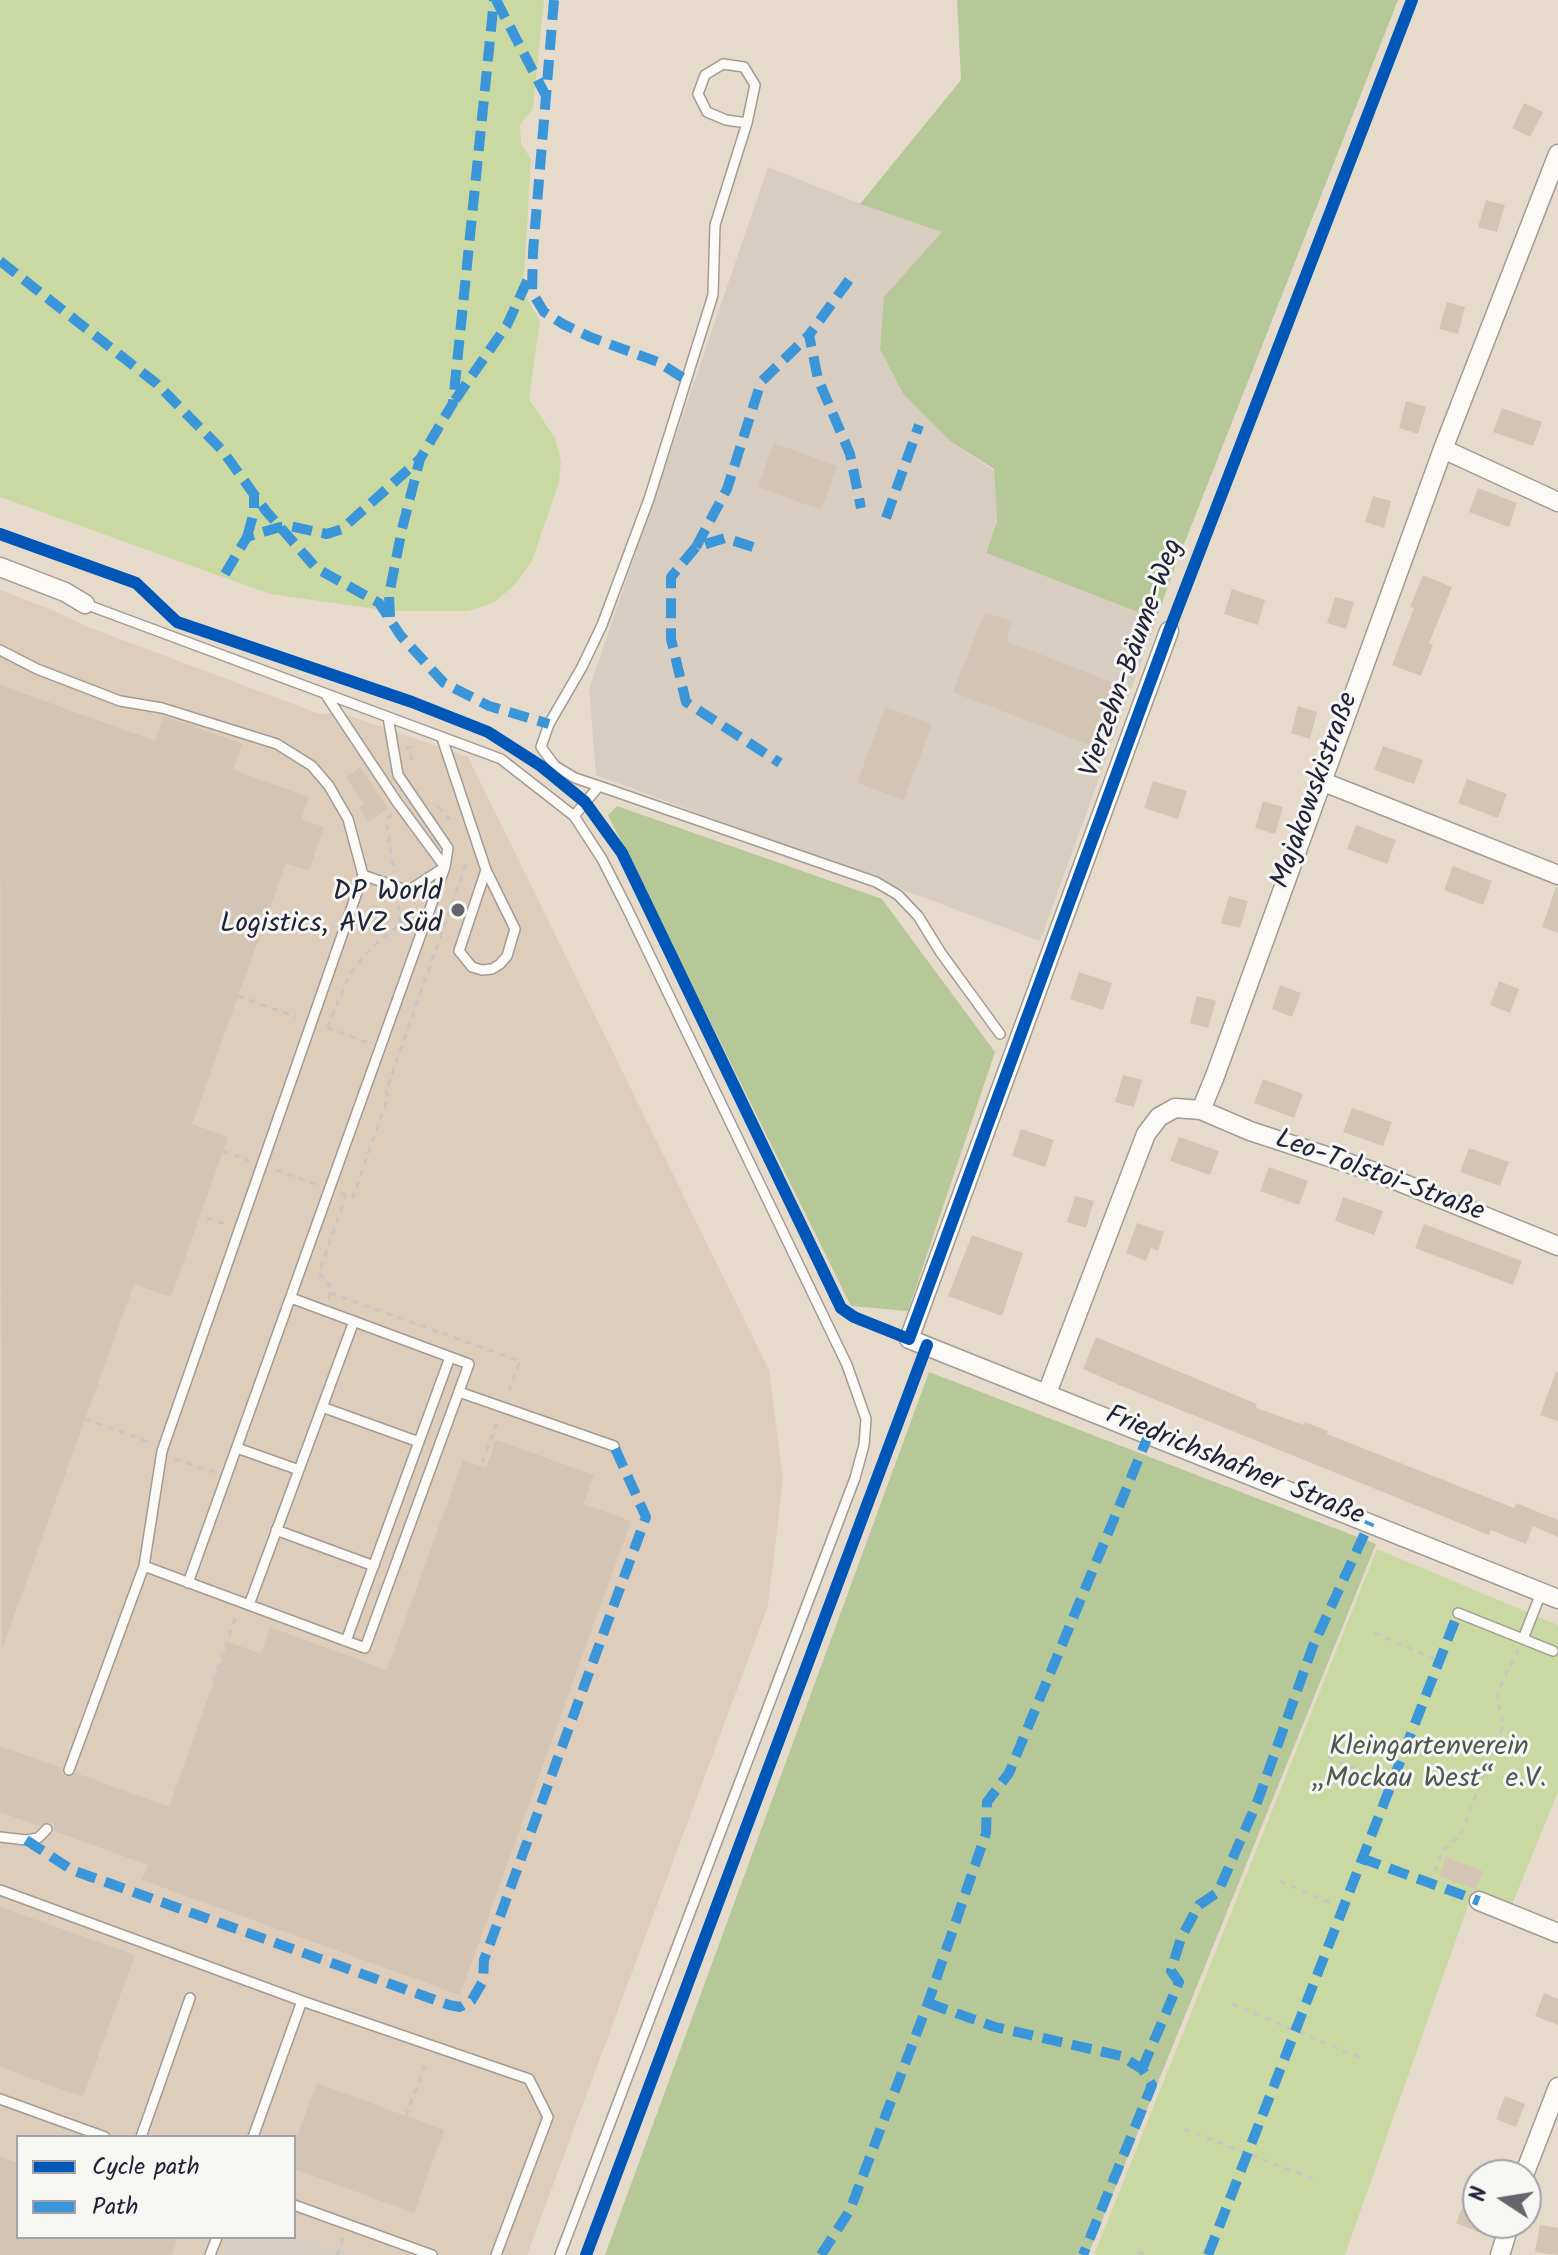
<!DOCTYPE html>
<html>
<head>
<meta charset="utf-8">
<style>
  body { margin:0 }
  #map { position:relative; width:1558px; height:2255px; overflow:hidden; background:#e6dbcb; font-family:Kalam,sans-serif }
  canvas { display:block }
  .legend { position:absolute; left:16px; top:2135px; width:280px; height:104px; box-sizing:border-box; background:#f6f6f2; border:2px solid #a1a1a9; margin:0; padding:10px 14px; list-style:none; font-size:24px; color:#22223b }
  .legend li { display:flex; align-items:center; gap:16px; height:40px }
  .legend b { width:40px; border:2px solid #a1a1a9 }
  .north { position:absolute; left:1462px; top:2159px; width:80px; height:80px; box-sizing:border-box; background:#f6f6f2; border:2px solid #a1a1a9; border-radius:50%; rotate:282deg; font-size:22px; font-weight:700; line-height:32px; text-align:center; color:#22223b }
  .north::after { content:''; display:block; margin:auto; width:28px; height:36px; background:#67636d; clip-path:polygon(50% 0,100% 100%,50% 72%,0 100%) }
</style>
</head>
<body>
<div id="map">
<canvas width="1558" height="2255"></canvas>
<ul class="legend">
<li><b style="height:10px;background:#0057b8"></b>Cycle path</li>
<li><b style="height:10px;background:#3b95d9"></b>Path</li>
</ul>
<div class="north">N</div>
</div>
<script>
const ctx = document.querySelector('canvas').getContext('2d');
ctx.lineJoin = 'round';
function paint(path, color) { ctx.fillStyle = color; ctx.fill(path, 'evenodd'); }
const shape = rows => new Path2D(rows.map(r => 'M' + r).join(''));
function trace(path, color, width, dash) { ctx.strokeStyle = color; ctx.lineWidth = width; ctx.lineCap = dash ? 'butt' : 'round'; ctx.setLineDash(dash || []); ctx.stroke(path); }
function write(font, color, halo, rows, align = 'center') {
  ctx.font = font + ' Kalam,sans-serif'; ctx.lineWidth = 6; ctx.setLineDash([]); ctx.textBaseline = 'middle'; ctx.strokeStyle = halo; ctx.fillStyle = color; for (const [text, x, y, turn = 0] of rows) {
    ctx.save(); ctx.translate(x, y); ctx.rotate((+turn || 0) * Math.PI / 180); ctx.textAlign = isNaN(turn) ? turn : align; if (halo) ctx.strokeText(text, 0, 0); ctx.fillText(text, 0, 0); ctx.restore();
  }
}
const built = shape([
  [0,590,50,609,88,627,320,714,341,713,468,757,769,1370,783,1479,768,1606,527,2255,0,2255],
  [18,2137,294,2137,294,2237,18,2237]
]);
const industrial = shape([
  [768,167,861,204,943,232,950,441,994,471,997,519,986,553,1157,618,1040,941,596,775,589,689],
  [294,2236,353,2255,222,2255,228,2237]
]);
const green = shape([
  [0,0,544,0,533,108,520,125,521,144,531,159,523,292,540,321,529,399,555,438,561,461,559,482,532,561,515,585,493,603,468,611,390,611,270,594,0,497],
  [1377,1549,1558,1625,1558,1792,1511,1907,1472,1894,1345,2255,1094,2255]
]);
const forest = shape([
  [957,0,1398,0,1177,562,1156,619,986,553,997,521,994,469,950,441,904,395,880,349,884,297,942,232,860,204,961,80],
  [617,806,882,899,995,1052,908,1311,851,1306,608,815],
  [929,1372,1376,1544,1088,2255,605,2255]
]);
const building = shape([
  [1524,103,1543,112,1530,137,1512,128],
  [1486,200,1505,205,1497,232,1478,227],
  [1447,302,1465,307,1458,334,1439,329],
  [1406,401,1426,407,1418,434,1399,428],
  [1502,408,1542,422,1533,446,1493,432],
  [774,443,837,466,821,510,758,487],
  [1478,488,1517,503,1509,527,1469,512],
  [1373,496,1391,501,1384,528,1365,522],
  [1423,575,1452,587,1429,643,1433,645,1421,676,1392,665,1414,608,1410,607],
  [1232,589,1265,600,1258,625,1224,614],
  [1335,597,1354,602,1346,629,1327,623],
  [985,612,1013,622,1006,641,1124,687,1100,749,953,692],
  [0,685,155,741,164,716,242,744,233,770,309,797,301,819,324,827,309,871,286,863,192,1124,228,1137,171,1297,134,1284,2,1649],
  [1298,706,1317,712,1310,739,1291,733],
  [885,707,932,724,904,800,857,783],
  [1383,746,1423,760,1414,784,1374,770],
  [360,767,388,808,368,822,359,807,364,804,346,778],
  [1467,779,1507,794,1498,818,1458,803],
  [1153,781,1187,791,1178,819,1144,808],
  [1263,801,1283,807,1275,834,1255,828],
  [1356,825,1396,840,1387,864,1347,849],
  [1453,866,1492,881,1483,905,1444,890],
  [1556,887,1558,888,1558,933,1542,927],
  [1229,896,1248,901,1240,928,1221,923],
  [1079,972,1112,983,1103,1010,1070,999],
  [1499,981,1519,989,1510,1013,1490,1005],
  [1280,985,1301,993,1292,1017,1272,1009],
  [1197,996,1216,1001,1208,1028,1190,1023],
  [1123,1075,1142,1080,1134,1107,1115,1102],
  [1263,1079,1303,1094,1294,1118,1254,1103],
  [1352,1108,1392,1122,1383,1146,1343,1132],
  [1021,1129,1054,1140,1045,1167,1012,1156],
  [1179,1137,1219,1151,1210,1175,1170,1161],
  [1469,1148,1509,1162,1500,1186,1460,1172],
  [1269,1167,1308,1181,1299,1205,1260,1191],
  [1075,1196,1094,1201,1086,1228,1067,1222],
  [1343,1197,1383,1211,1374,1235,1335,1221],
  [1137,1223,1164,1232,1158,1251,1151,1248,1146,1261,1126,1253],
  [1424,1224,1522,1261,1513,1285,1415,1248],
  [972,1235,1023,1253,1002,1316,948,1296],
  [1096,1337,1257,1404,1256,1408,1304,1425,1305,1422,1328,1431,1327,1434,1514,1508,1516,1503,1558,1520,1558,1537,1533,1526,1526,1544,1491,1530,1489,1535,1119,1385,1083,1369],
  [1556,1372,1558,1372,1558,1421,1540,1415],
  [496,1440,594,1475,583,1504,631,1521,460,1995,142,1880,148,1865,54,1831,54,1826,50,1822,39,1826,0,1812,0,1746,62,1768,63,1774,67,1777,76,1773,169,1807,228,1642,261,1654,270,1627,387,1670,463,1460,486,1468],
  [1446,1857,1483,1871,1476,1889,1439,1876],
  [0,1907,135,1955,83,2097,0,2067],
  [1544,1993,1558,1999,1558,2025,1535,2016],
  [317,2083,444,2130,414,2213,294,2169,294,2144],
  [1505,2096,1525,2104,1516,2127,1496,2119],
  [0,2157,18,2163,18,2237,178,2237,172,2255,0,2255],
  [1465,2201,1478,2206,1478,2232,1456,2223],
  [1540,2225,1558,2228,1558,2255,1535,2252]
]);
const path = shape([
  [406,748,410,747,412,764],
  [438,807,455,824],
  [392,815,386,820,394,872],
  [238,996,297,1017],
  [327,1028,349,976,362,958,382,938,401,924,398,904],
  [327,1028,369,1043],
  [223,1151,250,1161],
  [276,1170,318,1185],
  [340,1193,353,1197,388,1097,386,1091,466,864,466,858],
  [207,1218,228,1225],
  [330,1293,520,1361,508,1394],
  [328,1298,332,1288,319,1273,346,1195],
  [85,1419,149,1442],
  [175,1459,214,1472],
  [478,1474,498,1420],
  [1374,1633,1439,1661],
  [213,1681,237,1613],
  [1328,1757,1390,1784],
  [1280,1881,1342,1908],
  [1430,1883,1443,1850,1461,1834,1504,1723,1497,1700,1498,1691,1518,1650],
  [1232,2004,1361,2058],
  [406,2116,427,2060],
  [1184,2129,1313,2179],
  [1138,2252,1145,2255],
  [337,2255,344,2236]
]);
const lane = shape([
  [85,604,501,759,574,816,602,859,627,908,847,1365,866,1419,864,1445,855,1478,560,2255],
  [0,650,37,669,120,701,162,708,277,744,312,766,329,786,348,819,363,875,162,1451,144,1566,69,1770],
  [326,695,397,802,445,867],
  [442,738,486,870,459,951,472,967,482,970,492,969,500,964,507,956,515,929,486,870],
  [599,786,575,778,555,766,541,747,549,724,582,667,602,625,649,499,713,295,715,225,747,123,755,85,744,67,723,64,705,75,698,94,707,112,726,120,747,123],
  [574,816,599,786,876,882,898,895,918,916,941,953,1000,1034],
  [363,875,408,891,445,867],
  [459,1392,614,1446],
  [322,1407,419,1442],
  [237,1448,299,1470],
  [276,1530,374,1566],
  [144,1566,365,1648,469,1364,291,1298],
  [188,1583,445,867,448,848,398,775,388,717],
  [249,1605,354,1321],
  [1458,1613,1553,1651],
  [1523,1639,1541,1593],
  [346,1641,450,1357],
  [0,1837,26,1840,38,1838,47,1829],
  [0,1890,302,2001,253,2137],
  [302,2001,529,2079,548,2117,496,2255],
  [0,2099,105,2137],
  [141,2137,190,1998],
  [294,2205,432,2255],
  [210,2255,217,2237]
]);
const street = shape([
  [1443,449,1558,502],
  [0,567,65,592,85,604],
  [1169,631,909,1339,1558,1599],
  [1321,781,1558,875],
  [1201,1110,1250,1131,1375,1172,1558,1246],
  [1047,1393,1146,1134,1159,1117,1175,1108,1201,1110,1215,1076,1443,449,1558,154],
  [1479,1901,1558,1933],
  [1524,2175,1558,2087],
  [1500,2255,1510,2223]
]);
const quiet = shape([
  [496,0,546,96],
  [554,0,533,252,532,292,544,312,563,324,590,337,658,362,685,379],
  [0,261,157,384,222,450,266,511,316,568,379,603,401,636,444,683,489,706,549,724],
  [849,280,809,335,818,379,850,454,861,508],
  [455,400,507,325,529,277],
  [886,518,919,425],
  [247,537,254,512,254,495],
  [696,547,727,489,761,382,809,335],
  [753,547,725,538,696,547,671,577,671,639,686,702,780,763],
  [225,574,247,537,280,527,289,526,327,534,342,529,420,459],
  [390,617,389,595,402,529,420,459,453,403,494,0],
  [26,1840,72,1870,449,2005,460,2007,472,2000,483,1981,484,1960,646,1517,614,1446],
  [1361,1858,1479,1901],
  [928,2003,995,2027,1121,2056,1142,2069,1152,2085,1083,2255],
  [1142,2069,1179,1982,1171,1971,1181,1938,1199,1905,1218,1892,1258,1800,1313,1646,1370,1522],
  [821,2255,850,2210,928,2003,986,1833,987,1802,1009,1773,1149,1434],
  [1208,2255,1458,1613]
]);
const cycleway = shape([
  [0,534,136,583,177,622,412,702,488,732,541,766,585,802,622,853,841,1308,854,1317,909,1339,1169,631,1412,0],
  [586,2255,927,1345]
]);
const markers = [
  [458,910,8,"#67636d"]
];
const streetNames = [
  ["Vierzehn-Bäume-Weg",1134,659,-70],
  ["Majakowskistraße",1317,791,-70],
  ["Leo-Tolstoi-Straße",1379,1178,20],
  ["Friedrichshafner Straße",1234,1468,22]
];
const poiNames = [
  ["DP World",442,894],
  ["Logistics, AVZ Süd",442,926]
];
const parkNames = [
  ["Kleingartenverein",1429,1749],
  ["„Mockau West“ e.V.",1429,1781]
];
paint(built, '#decdba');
paint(industrial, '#d8cdc1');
paint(green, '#cad9a2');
paint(forest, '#b6c898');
paint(building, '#d4c4b3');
trace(lane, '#a19b95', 12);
trace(street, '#a19b95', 21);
trace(path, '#c8c6c4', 3, [6, 6]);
trace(lane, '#fbfaf7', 9);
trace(street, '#fbfaf7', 18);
trace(quiet, '#3b95d9', 10, [20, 10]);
trace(cycleway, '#0057b8', 12);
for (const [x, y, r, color] of markers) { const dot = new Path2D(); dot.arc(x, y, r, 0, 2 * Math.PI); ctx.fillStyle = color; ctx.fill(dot); trace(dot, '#f6f6f2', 3); }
write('28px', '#22223b', '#f6f6f2', streetNames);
write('28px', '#22223b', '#f6f6f2', poiNames, 'right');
write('28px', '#4e5850', '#f6f6f2', parkNames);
</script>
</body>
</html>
